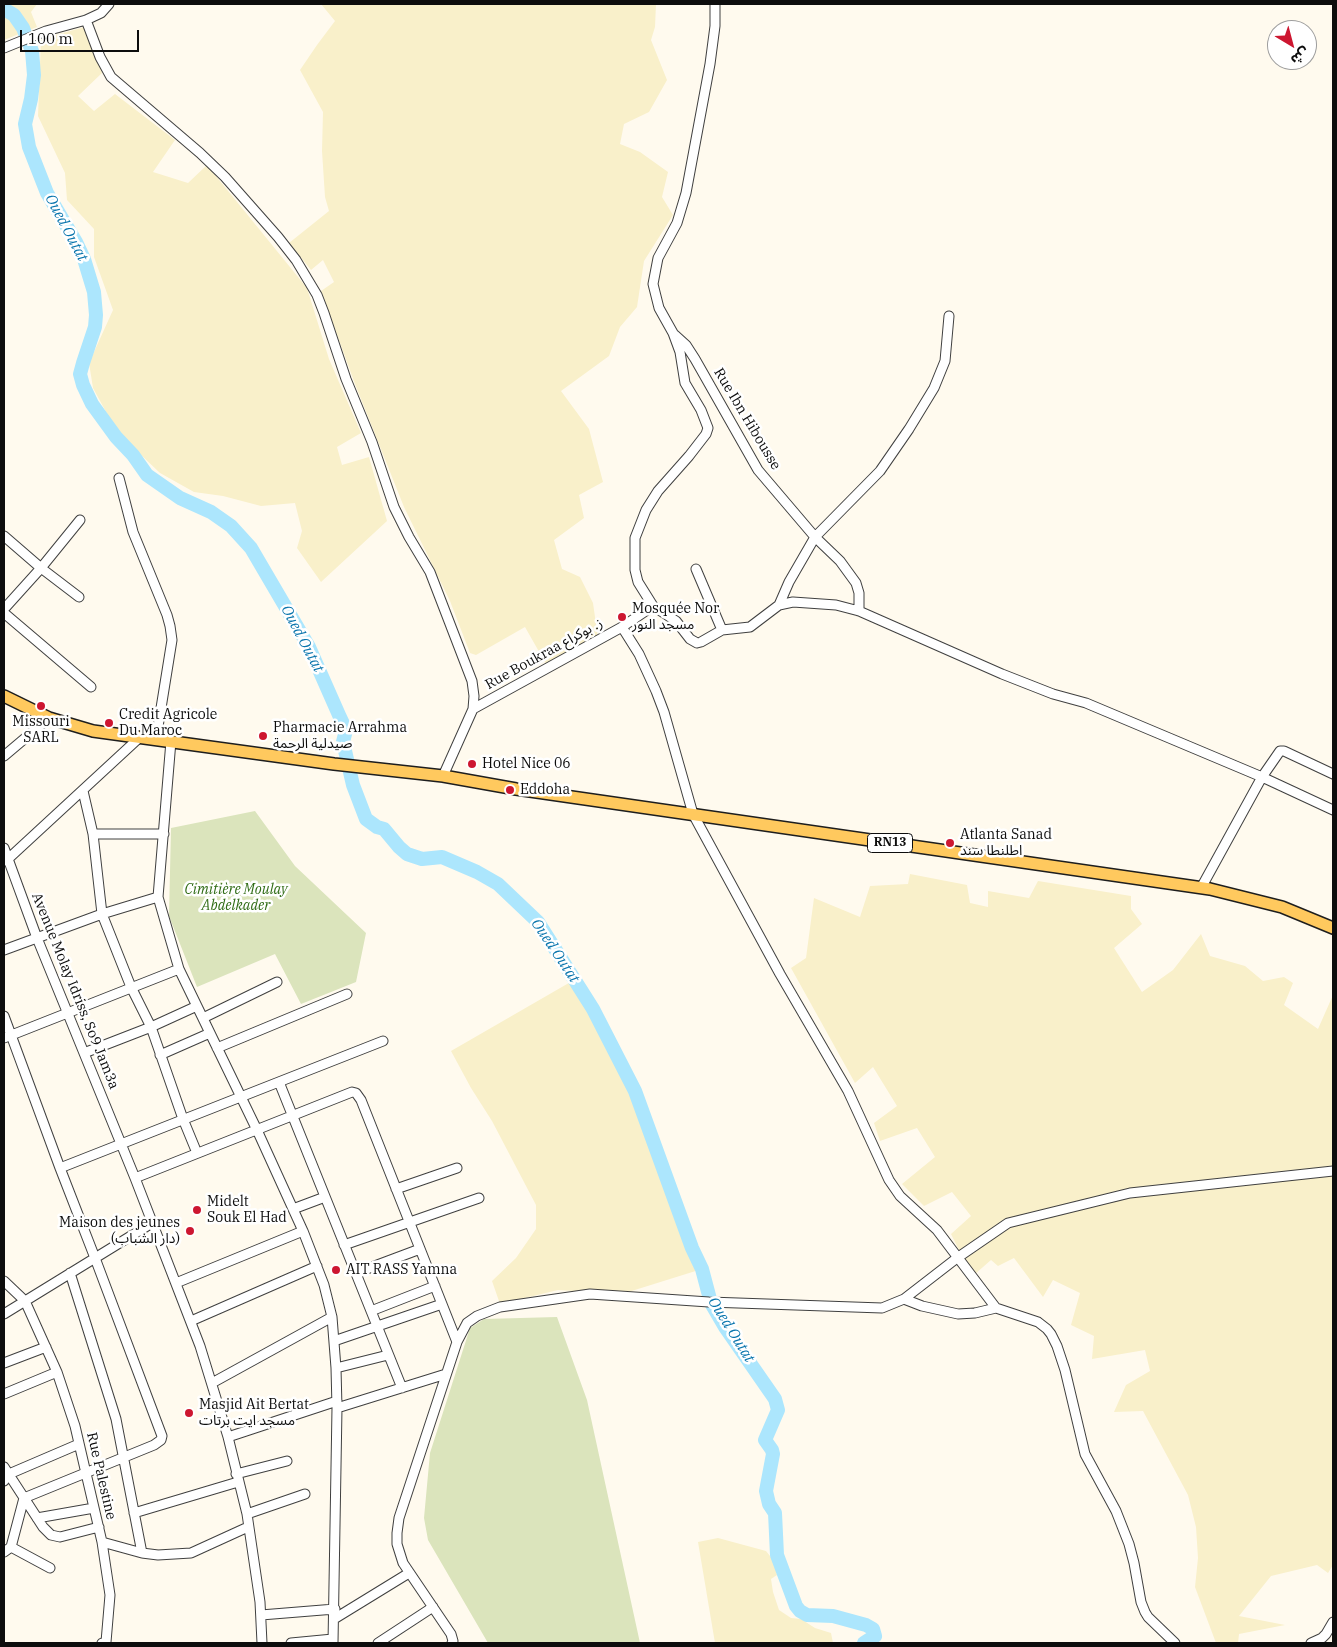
<!DOCTYPE html>
<html>
<head>
<meta charset="utf-8">
<style>
  body { margin:0 }
  #map { position:relative; width:1337px; height:1647px; overflow:hidden; background:#fffaee; font-family:"IBM Plex Serif","Noto Sans Arabic",serif }
  canvas { display:block }
  .frame { position:absolute; inset:0; border:5px solid #0d0d0d; pointer-events:none }
  .north { position:absolute; left:1267px; top:20px; width:50px; height:50px; box-sizing:border-box; background:#fff; border:1px solid #9e9e9e; border-radius:50%; rotate:143deg; font-size:14px; font-weight:700; line-height:20px; text-align:center; color:#0d0d0d }
  .north::after { content:''; display:block; margin:auto; width:18px; height:22px; background:#cd1630; clip-path:polygon(50% 0,100% 100%,50% 72%,0 100%) }
  .scale { position:absolute; left:20px; top:30px; width:119px; height:22px; box-sizing:border-box; border:2px solid #0d0d0d; border-top:0; padding-left:6px; font-size:15px; line-height:18px; white-space:nowrap; color:#0d0d0d; -webkit-text-stroke:4px #fff; paint-order:stroke }
</style>
</head>
<body>
<div id="map">
<canvas width="1337" height="1647"></canvas>
<div class="frame"></div>
<div class="north">ش</div>
<div class="scale">100 m</div>
</div>
<script>
const ctx = document.querySelector('canvas').getContext('2d');
ctx.lineJoin = 'round';
function paint(path, color) { ctx.fillStyle = color; ctx.fill(path, 'evenodd'); }
const shape = rows => new Path2D(rows.map(r => 'M' + r).join(''));
function trace(path, color, width, dash) { ctx.strokeStyle = color; ctx.lineWidth = width; ctx.lineCap = dash ? 'butt' : 'round'; ctx.setLineDash(dash || []); ctx.stroke(path); }
function write(font, color, halo, rows, align = 'center') {
  ctx.font = font + ' "IBM Plex Serif","Noto Sans Arabic",serif'; ctx.lineWidth = 5; ctx.setLineDash([]); ctx.textBaseline = 'middle'; ctx.strokeStyle = halo; ctx.fillStyle = color; for (const [text, x, y, turn = 0] of rows) {
    ctx.save(); ctx.translate(x, y); ctx.rotate((+turn || 0) * Math.PI / 180); ctx.textAlign = isNaN(turn) ? turn : align; if (halo) ctx.strokeText(text, 0, 0); ctx.fillText(text, 0, 0); ctx.restore();
  }
}
const farmland = shape([
  [4,4,37,4,31,12,37,27,4,40],
  [321,4,656,4,655,27,651,40,667,80,649,112,624,124,620,144,640,152,668,172,662,197,673,215,644,261,637,307,620,327,609,356,561,391,589,429,603,482,579,495,584,518,554,540,562,569,580,577,593,603,598,638,546,664,525,627,476,655,470,653,450,601,404,507,355,384,321,291,334,282,323,260,311,270,289,243,329,211,325,197,322,151,323,112,300,70,317,45,335,21],
  [92,25,102,73,78,96,94,111,115,94,175,140,153,172,188,183,207,165,307,288,329,359,361,433,337,447,342,465,369,457,387,521,321,582,297,548,302,531,295,503,261,506,223,496,194,492,160,473,117,432,93,388,89,363,113,310,94,257,94,229,67,200,65,173,38,116,41,39],
  [910,874,967,885,970,903,988,907,988,891,1029,898,1038,881,1131,896,1131,909,1142,924,1114,948,1142,992,1173,970,1201,934,1210,956,1245,966,1263,981,1284,977,1293,983,1284,1005,1318,1029,1333,995,1333,1565,1328,1573,1317,1565,1271,1576,1239,1616,1285,1625,1239,1634,1238,1643,1216,1643,1195,1587,1198,1558,1196,1527,1188,1495,1143,1411,1114,1412,1126,1385,1150,1371,1145,1350,1092,1359,1094,1336,1071,1325,1080,1293,1053,1280,1043,1297,1014,1258,998,1266,991,1260,975,1274,965,1262,951,1234,971,1216,952,1192,924,1206,902,1184,935,1157,917,1128,880,1141,874,1123,897,1106,873,1067,855,1083,791,968,806,958,814,898,860,917,870,886,908,884],
  [574,980,593,1009,622,1063,646,1118,692,1248,702,1269,622,1294,558,1290,500,1304,492,1281,516,1258,536,1229,536,1205,492,1121,471,1088,451,1051],
  [718,1538,766,1551,774,1561,777,1575,771,1579,773,1592,779,1610,791,1618,801,1619,815,1628,831,1633,833,1643,715,1643,698,1542]
]);
const cemetery = shape([
  [255,811,295,866,366,933,356,982,301,1004,275,954,197,987,169,916,171,828],
  [557,1317,587,1400,640,1643,488,1643,428,1540,424,1518,430,1453,470,1328,484,1319]
]);
const river = shape([
  [4,9,14,15,23,28,32,51,34,75,31,99,25,124,29,147,47,193,76,242,84,259,94,292,96,315,95,327,83,363,80,374,83,385,92,404,116,437,133,455,147,475,180,498,211,512,231,526,251,548,309,647,339,715,346,730,343,742,353,785,366,819,377,827,384,829,399,847,407,854,422,859,442,857,477,872,498,884,538,922,593,1009,635,1091,692,1248,702,1269,711,1303,725,1327,775,1399,778,1410,765,1440,772,1450,773,1454,766,1491,769,1504,775,1513,777,1555,796,1606,800,1611,807,1615,833,1616,866,1625,873,1629,875,1636,864,1643]
]);
const minor = shape([
  [715,4,715,26,710,64,686,193,677,223,658,258,653,284,659,308,673,333,680,352,685,383,701,410,708,428,706,434,689,456,658,491,646,510,635,538,635,570,638,582,653,606,676,621,690,639,697,643,701,642,722,630,750,627,779,605,793,602,836,605,859,611,1002,674,1053,694,1086,703,1262,777,1333,810],
  [86,20,100,57,111,77,200,153,225,177,278,237,296,260,317,295,324,313,346,379,372,442,394,507,409,537,430,572,472,681,474,696,473,709,443,776],
  [4,48,46,31,86,20,101,13,109,4],
  [675,335,686,345,695,359,758,470,815,537,840,561,856,583,859,593,859,611],
  [119,478,133,532,167,615,170,626,172,640,156,739],
  [4,536,41,568,4,609],
  [696,569,722,630],
  [79,597,41,568,80,520],
  [779,605,789,582,815,537,880,471,909,429,934,388,945,361,949,316],
  [4,613,91,687],
  [622,627,639,654,656,691,664,712,693,814,780,974,848,1091,889,1180,900,1196,937,1230,996,1308,1038,1322,1047,1329,1051,1334,1057,1346,1065,1370,1085,1454,1116,1511,1129,1544,1134,1563,1141,1602,1145,1612,1148,1617,1175,1643],
  [473,709,622,627,653,606],
  [171,741,158,897,179,969,257,1130,303,1231,324,1285,332,1317,336,1368,337,1408,333,1643],
  [4,756,49,718],
  [83,791,93,834,102,914,131,987,151,1027,183,1119,197,1153],
  [93,834,164,834],
  [4,848,37,938,135,1178,200,1346,228,1437,247,1514,260,1602,262,1643],
  [4,861,8,859,139,738],
  [1201,888,1262,777,1280,751,1284,751,1333,774],
  [4,950,102,914,158,897],
  [4,1016,60,1168,95,1258,162,1436,161,1440,154,1445,24,1498,11,1547,4,1552],
  [203,1018,277,982],
  [4,1038,179,969],
  [217,1048,347,994],
  [84,1053,151,1027,197,1006],
  [160,1055,210,1033],
  [279,1082,402,1388],
  [60,1168,383,1041],
  [135,1178,352,1092,356,1093,361,1100,457,1342],
  [396,1189,457,1168],
  [293,1209,325,1197],
  [344,1245,479,1198],
  [70,1273,116,1419,142,1553],
  [356,1273,420,1249],
  [4,1281,25,1301,57,1372,75,1426,102,1542,142,1553,158,1555,191,1553,248,1527],
  [176,1283,303,1231],
  [904,1299,957,1258,1008,1223,1130,1193,1333,1171],
  [371,1311,435,1286],
  [4,1314,152,1223],
  [191,1321,317,1266],
  [334,1341,442,1304],
  [4,1363,46,1347],
  [336,1368,388,1355],
  [212,1383,332,1317],
  [4,1394,57,1372],
  [337,1408,446,1374],
  [228,1437,337,1401],
  [4,1467,43,1527,51,1535,60,1537,99,1527],
  [236,1474,287,1461],
  [4,1481,9,1474,79,1444],
  [134,1513,238,1482],
  [247,1514,305,1494],
  [37,1518,94,1508],
  [102,1542,110,1595,106,1642,102,1643],
  [11,1547,50,1568],
  [261,1615,335,1609],
  [334,1619,409,1573],
  [291,1643,333,1639],
  [378,1643,433,1607],
  [452,1643,453,1641,451,1634,403,1563,397,1544,397,1533,399,1518,457,1342,467,1323,477,1316,500,1307,590,1294,709,1302,882,1308,904,1299,922,1306,958,1314,975,1313,996,1308],
  [1311,1643,1322,1638,1326,1634,1333,1622]
]);
const major = shape([
  [4,696,49,718,93,731,334,764,443,776,516,789,1210,889,1282,907,1333,928]
]);
const markers = [
  [622,617,5,"#cd1630"],
  [41,706,5,"#cd1630"],
  [109,723,5,"#cd1630"],
  [263,736,5,"#cd1630"],
  [472,764,5,"#cd1630"],
  [510,790,5,"#cd1630"],
  [950,843,5,"#cd1630"],
  [197,1210,5,"#cd1630"],
  [190,1231,5,"#cd1630"],
  [336,1270,5,"#cd1630"],
  [189,1413,5,"#cd1630"]
];
const shields = [
  [890,843,45]
];
const shieldNames = [
  ["RN13",890,843]
];
const streetNames = [
  ["Rue Ibn Hibousse",747,419,59],
  ["Rue Boukraa ز. بوكراع",544,654,-29],
  ["Avenue Molay Idriss, So9 Jam3a",75,991,68],
  ["Rue Palestine",101,1476,77]
];
const poiNames = [
  ["Mosquée Nor",632,609],
  ["مسجد النور",632,625],
  ["Credit Agricole",119,715],
  ["Du Maroc",119,731],
  ["Missouri",41,722,"center"],
  ["SARL",41,738,"center"],
  ["Pharmacie Arrahma",273,728],
  ["صيدلية الرحمة",273,744],
  ["Hotel Nice 06",482,764],
  ["Eddoha",520,790],
  ["Atlanta Sanad",960,835],
  ["اطلنطا سند",960,851],
  ["Midelt",207,1202],
  ["Souk El Had",207,1218],
  ["Maison des jeunes",180,1223,"right"],
  ["(دار الشباب)",180,1239,"right"],
  ["AIT RASS Yamna",346,1270],
  ["Masjid Ait Bertat",199,1405],
  ["مسجد ايت برتات",199,1421]
];
const parkNames = [
  ["Cimitière Moulay",236,890],
  ["Abdelkader",236,906]
];
const waterNames = [
  ["Oued Outat",66,228,62],
  ["Oued Outat",302,639,62],
  ["Oued Outat",555,951,56],
  ["Oued Outat",731,1330,58]
];
paint(farmland, '#f9f0ca');
paint(cemetery, '#dbe4bc');
trace(river, '#ace6fd', 14);
trace(minor, '#404040', 11);
trace(major, '#1e1e1e', 14);
trace(minor, '#fff', 9);
trace(major, '#ffc95e', 11);
for (const [x, y, r, color] of markers) { const dot = new Path2D(); dot.arc(x, y, r, 0, 2 * Math.PI); ctx.fillStyle = color; ctx.fill(dot); trace(dot, '#fff', 2); }
for (const [x, y, w] of shields) { const box = new Path2D(); box.roundRect(x - w / 2, y - 9.5, w, 19, 4); ctx.fillStyle = '#fff'; ctx.fill(box); trace(box, '#0d0d0d', 1); }
write('bold 12px', '#0d0d0d', null, shieldNames);
write('14px', '#0d0d0d', '#fff', streetNames);
write('14px', '#0d0d0d', '#fff', poiNames, 'left');
write('italic 14px', '#306c16', '#fff', parkNames);
write('italic 15px', '#0975ad', '#fff', waterNames);
</script>
</body>
</html>
